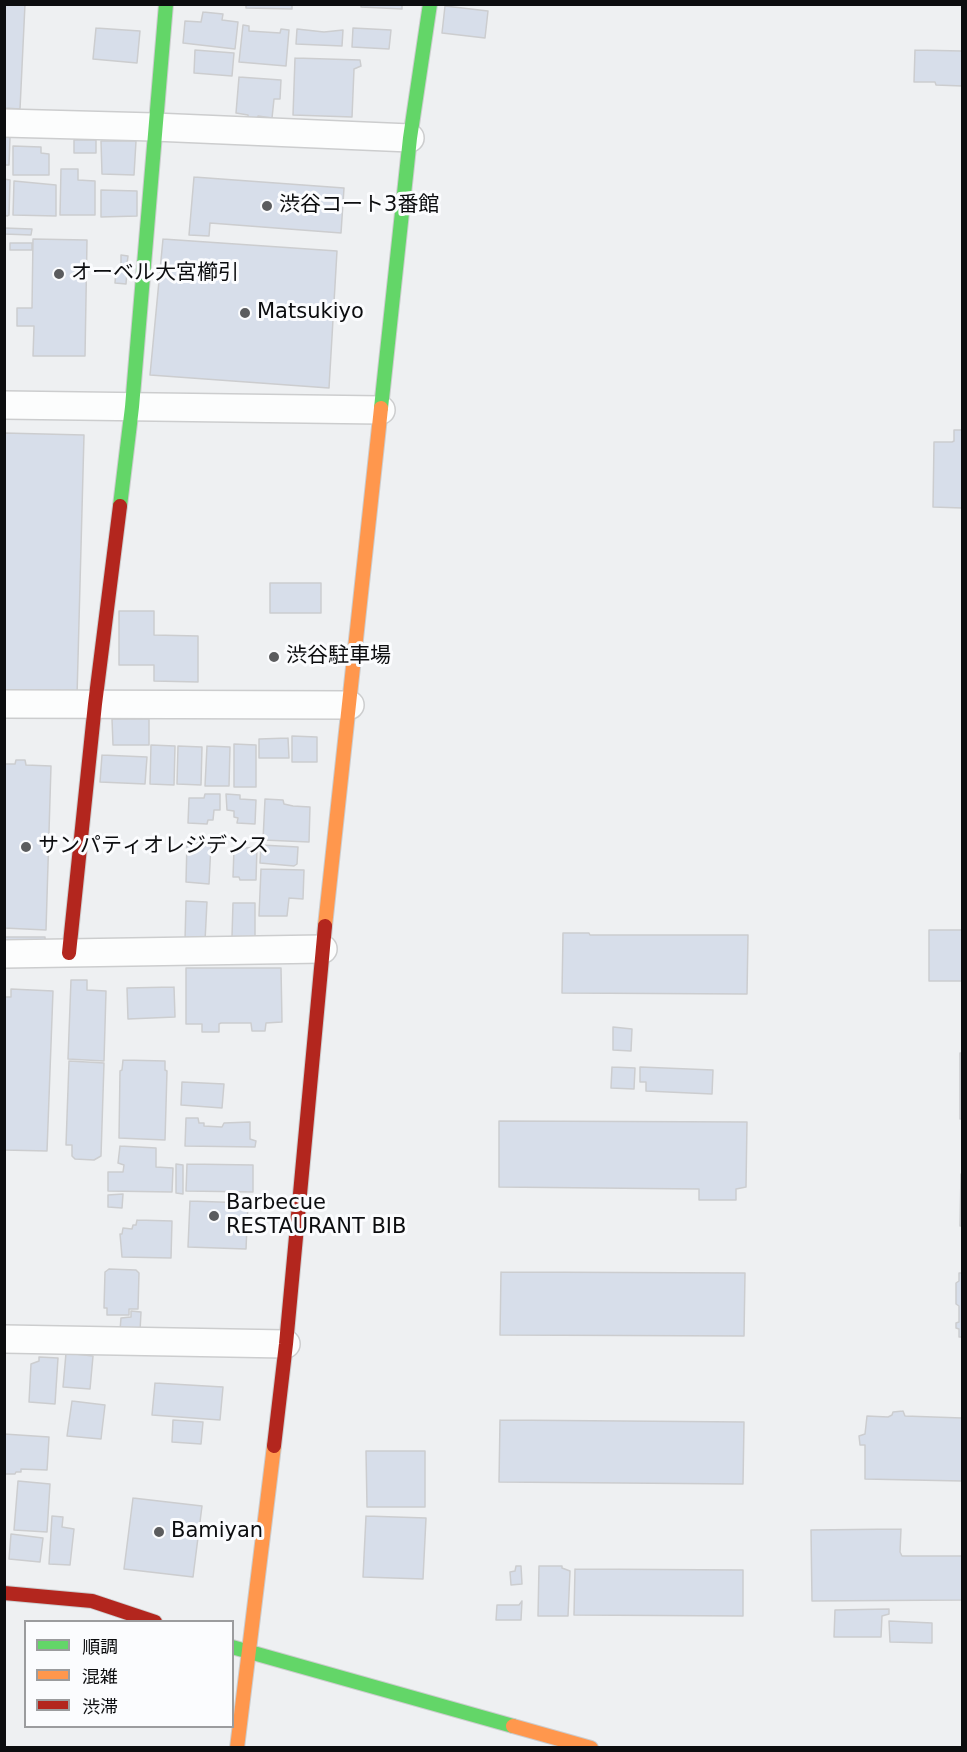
<!DOCTYPE html>
<html>
<head>
<meta charset="utf-8">
<style>
  body { margin:0 }
  #map { position:relative; width:967px; height:1752px; overflow:hidden; background:#eef0f2; font-family:"DejaVu Sans","Noto Sans JP",sans-serif }
  canvas { display:block }
  .frame { position:absolute; inset:0; border:6px solid #0c0d0f; pointer-events:none }
  .legend { position:absolute; left:24px; top:1620px; width:210px; height:108px; box-sizing:border-box; background:#fbfcfe; border:2px solid #9b9c9e; margin:0; padding:8px 10px; list-style:none; font-size:18px; color:#0c0d0f }
  .legend li { display:flex; align-items:center; gap:12px; height:30px }
  .legend b { width:30px; border:2px solid #9b9c9e }
</style>
</head>
<body>
<div id="map">
<canvas width="967" height="1752"></canvas>
<div class="frame"></div>
<ul class="legend">
<li><b style="height:8px;background:#63d668"></b>順調</li>
<li><b style="height:8px;background:#ff974d"></b>混雑</li>
<li><b style="height:8px;background:#b3261e"></b>渋滞</li>
</ul>
</div>
<script>
const ctx = document.querySelector('canvas').getContext('2d');
ctx.lineJoin = 'round';
function paint(path, color) { ctx.fillStyle = color; ctx.fill(path, 'evenodd'); }
const shape = rows => new Path2D(rows.map(r => 'M' + r).join(''));
function trace(path, color, width, dash) { ctx.strokeStyle = color; ctx.lineWidth = width; ctx.lineCap = dash ? 'butt' : 'round'; ctx.setLineDash(dash || []); ctx.stroke(path); }
function write(font, color, halo, rows, align = 'center') {
  ctx.font = font + ' "DejaVu Sans","Noto Sans JP",sans-serif'; ctx.lineWidth = 6; ctx.setLineDash([]); ctx.textBaseline = 'middle'; ctx.strokeStyle = halo; ctx.fillStyle = color; for (const [text, x, y, turn = 0] of rows) {
    ctx.save(); ctx.translate(x, y); ctx.rotate((+turn || 0) * Math.PI / 180); ctx.textAlign = isNaN(turn) ? turn : align; if (halo) ctx.strokeText(text, 0, 0); ctx.fillText(text, 0, 0); ctx.restore();
  }
}
const building = shape([
  [4,4,25,4,20,109,4,108,4,4],
  [246,4,292,4,292,9,246,8,246,4],
  [361,4,402,4,402,9,361,7,361,4],
  [445,6,488,11,485,38,442,33,445,6],
  [203,12,223,14,222,20,238,22,235,49,183,43,185,21,201,22,203,12],
  [243,25,249,26,249,31,280,33,281,29,289,30,286,66,239,62,243,25],
  [96,28,140,31,137,63,93,59,96,28],
  [353,28,391,30,389,49,352,47,353,28],
  [297,29,324,32,343,30,342,46,296,44,297,29],
  [195,50,234,53,232,76,194,73,195,50],
  [915,50,962,51,962,86,936,85,935,82,914,82,915,50],
  [295,58,360,60,361,66,354,69,352,117,293,115,295,58],
  [239,77,281,80,280,99,274,99,272,118,258,116,254,123,248,122,248,115,236,113,239,77],
  [4,137,10,137,9,165,4,165,4,137],
  [74,140,96,140,96,153,74,153,74,140],
  [101,141,136,141,134,175,102,174,101,141],
  [13,146,41,147,41,153,49,154,49,175,13,175,13,146],
  [61,169,78,169,78,180,95,181,95,215,60,215,61,169],
  [194,177,344,188,341,233,210,223,209,236,189,235,194,177],
  [4,179,10,180,9,215,7,216,4,215,4,179],
  [14,181,56,185,56,216,13,215,14,181],
  [101,190,137,191,137,216,101,217,101,190],
  [4,228,32,229,31,235,4,234,4,228],
  [33,239,87,240,85,356,33,356,34,326,17,326,17,308,32,308,33,239],
  [163,239,337,251,329,388,150,375,163,239],
  [10,243,32,243,32,250,10,250,10,243],
  [121,255,128,256,127,264,121,265,121,255],
  [116,269,127,270,126,284,115,283,116,269],
  [954,430,962,430,962,508,933,507,934,442,952,442,954,441,954,430],
  [4,433,84,435,77,696,4,694,4,433],
  [270,583,321,583,321,613,270,613,270,583],
  [119,611,154,611,154,635,198,636,198,682,154,681,154,665,119,665,119,611],
  [112,719,149,719,149,745,113,745,112,719],
  [292,736,317,737,317,762,292,762,292,736],
  [288,738,289,758,259,758,259,739,288,738],
  [234,744,256,745,256,787,234,787,234,744],
  [151,745,175,746,174,785,150,784,151,745],
  [178,746,202,747,201,785,177,784,178,746],
  [207,746,230,747,229,786,205,786,207,746],
  [102,755,147,757,145,784,100,782,102,755],
  [16,760,25,760,26,765,51,766,46,930,4,928,4,764,15,764,16,760],
  [205,794,220,794,220,810,214,810,213,820,208,820,207,824,188,823,189,798,204,798,205,794],
  [226,794,240,795,240,799,256,800,255,824,237,823,238,818,234,817,234,811,227,810,226,794],
  [265,799,283,800,284,804,293,806,310,807,309,842,263,840,265,799],
  [187,842,211,844,209,884,186,882,187,842],
  [261,845,298,847,297,864,294,866,260,863,261,845],
  [257,847,256,880,240,880,239,877,233,877,234,849,257,847],
  [261,869,304,870,303,899,289,898,287,916,259,916,261,869],
  [186,901,207,902,205,941,185,940,186,901],
  [233,903,255,903,255,940,232,937,233,903],
  [929,930,962,930,962,981,929,981,929,930],
  [563,933,589,933,590,935,748,935,747,994,562,993,563,933],
  [4,937,45,937,45,945,4,946,4,937],
  [186,968,281,968,282,1022,266,1023,265,1031,252,1031,251,1023,221,1023,219,1024,219,1032,202,1032,202,1024,186,1024,186,968],
  [71,980,87,980,87,990,106,991,104,1061,68,1059,71,980],
  [174,987,175,1017,128,1019,127,988,174,987],
  [11,989,53,991,47,1151,4,1150,4,997,11,997,11,989],
  [613,1027,632,1029,631,1051,613,1050,613,1027],
  [960,1053,962,1053,962,1119,960,1119,960,1053],
  [123,1060,165,1061,165,1070,167,1071,165,1140,119,1138,120,1071,122,1070,123,1060],
  [69,1061,104,1063,101,1156,94,1160,75,1159,72,1156,72,1145,66,1145,69,1061],
  [612,1067,635,1068,634,1089,611,1088,612,1067],
  [640,1067,713,1070,712,1094,646,1091,646,1082,640,1082,640,1067],
  [182,1082,224,1084,222,1108,181,1105,182,1082],
  [186,1118,198,1118,199,1123,204,1123,204,1126,222,1127,224,1123,250,1122,250,1139,256,1141,255,1147,185,1146,186,1118],
  [499,1121,747,1122,746,1187,736,1189,736,1200,699,1200,699,1189,499,1187,499,1121],
  [120,1146,156,1148,156,1167,173,1168,172,1192,108,1191,108,1172,123,1172,124,1165,118,1163,120,1146],
  [176,1164,183,1165,183,1194,176,1193,176,1164],
  [187,1164,253,1165,253,1192,186,1191,187,1164],
  [961,1174,962,1174,962,1226,960,1226,961,1174],
  [123,1194,122,1208,108,1207,108,1195,123,1194],
  [190,1201,248,1203,246,1249,188,1247,190,1201],
  [137,1220,172,1221,171,1258,122,1257,120,1234,122,1234,123,1228,132,1229,133,1225,136,1225,137,1220],
  [109,1269,136,1270,139,1273,138,1309,129,1309,129,1315,107,1315,107,1308,104,1308,105,1272,109,1269],
  [501,1272,745,1273,744,1336,500,1335,501,1272],
  [959,1273,962,1273,962,1337,959,1337,959,1329,956,1328,956,1323,959,1322,959,1306,956,1304,956,1283,959,1281,959,1273],
  [131,1311,141,1312,140,1331,120,1330,121,1318,131,1317,131,1311],
  [66,1353,93,1356,90,1389,63,1387,66,1353],
  [39,1357,58,1358,55,1404,29,1402,31,1364,39,1361,39,1357],
  [155,1383,223,1387,220,1420,152,1415,155,1383],
  [72,1401,105,1405,101,1439,67,1436,72,1401],
  [903,1411,905,1416,962,1418,962,1481,865,1479,865,1445,860,1445,859,1436,865,1434,867,1416,888,1417,892,1415,893,1412,903,1411],
  [173,1420,203,1422,201,1444,172,1442,173,1420],
  [500,1420,744,1422,743,1484,499,1482,500,1420],
  [4,1434,49,1437,47,1470,21,1469,21,1472,16,1472,15,1474,4,1474,4,1434],
  [366,1451,425,1451,425,1507,367,1507,366,1451],
  [18,1481,50,1484,47,1532,14,1530,18,1481],
  [133,1498,202,1506,193,1577,124,1569,133,1498],
  [52,1516,63,1517,62,1527,74,1529,70,1565,49,1564,52,1516],
  [366,1516,426,1518,423,1579,363,1577,366,1516],
  [901,1529,900,1552,902,1556,962,1556,962,1600,812,1601,811,1530,901,1529],
  [11,1534,43,1538,40,1562,9,1559,11,1534],
  [516,1566,521,1566,522,1584,511,1585,510,1572,515,1571,516,1566],
  [539,1566,562,1566,562,1568,570,1571,568,1616,538,1616,539,1566],
  [575,1569,743,1570,743,1616,574,1615,575,1569],
  [522,1601,521,1620,496,1620,497,1605,519,1605,522,1601],
  [889,1609,889,1614,882,1616,881,1637,834,1637,835,1610,889,1609],
  [889,1621,932,1623,932,1643,890,1642,889,1621]
]);
const street = shape([
  [4,123,154,127,410,138],
  [4,405,381,410],
  [4,704,350,705],
  [4,954,323,949],
  [4,1339,286,1344]
]);
const fast = shape([
  [381,408,410,138,430,4],
  [120,506,132,407,166,4],
  [232,1647,513,1726]
]);
const slow = shape([
  [325,926,381,408],
  [513,1726,591,1748],
  [237,1748,274,1446]
]);
const jam = shape([
  [69,953,95,704,120,506],
  [274,1446,286,1344,325,926],
  [4,1593,92,1601,155,1622]
]);
const markers = [
  [267,206,6,"#5b5c5e"],
  [59,274,6,"#5b5c5e"],
  [245,313,6,"#5b5c5e"],
  [274,657,6,"#5b5c5e"],
  [26,847,6,"#5b5c5e"],
  [214,1216,6,"#5b5c5e"],
  [159,1532,6,"#5b5c5e"]
];
const poiNames = [
  ["渋谷コート3番館",279,206],
  ["オーベル大宮櫛引",71,274],
  ["Matsukiyo",257,313],
  ["渋谷駐車場",286,657],
  ["サンパティオレジデンス",38,847],
  ["Barbecue",226,1204],
  ["RESTAURANT BIB",226,1228],
  ["Bamiyan",171,1532]
];
paint(building, '#d7deea');
trace(building, '#cccdcf', 1.5);
trace(street, '#cccdce', 30);
trace(fast, '#cccdce', 16);
trace(slow, '#cccdce', 16);
trace(jam, '#cccdce', 16);
trace(street, '#fcfdfd', 27);
trace(fast, '#63d668', 14);
trace(slow, '#ff974d', 14);
trace(jam, '#b3261e', 14);
for (const [x, y, r, color] of markers) { const dot = new Path2D(); dot.arc(x, y, r, 0, 2 * Math.PI); ctx.fillStyle = color; ctx.fill(dot); trace(dot, '#fbfcfe', 2); }
write('21px', '#0c0d0f', '#fbfcfe', poiNames, 'left');
</script>
</body>
</html>
